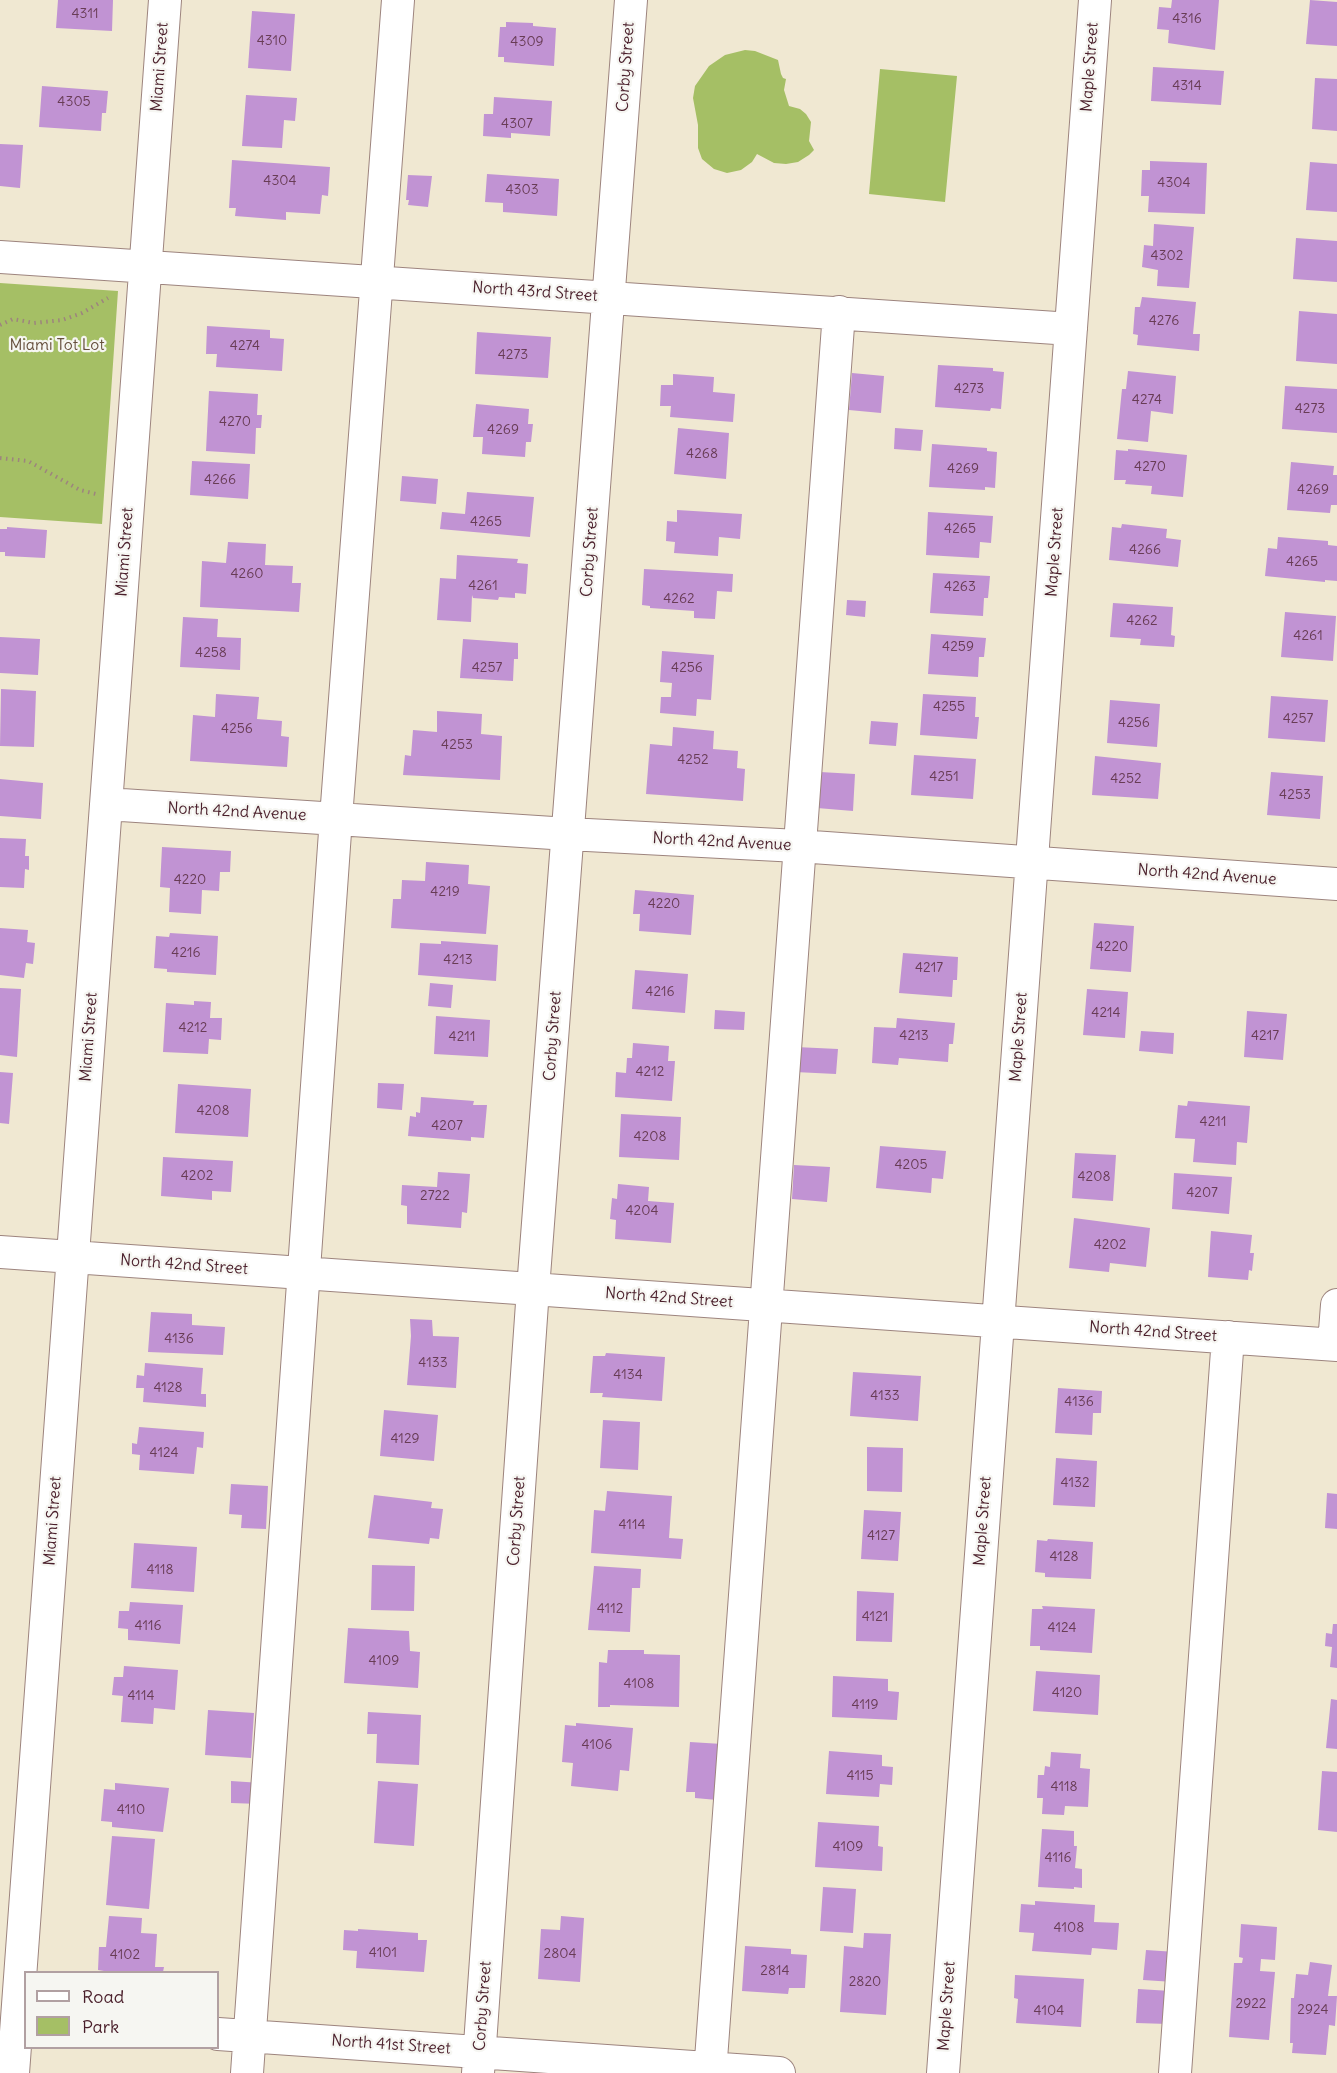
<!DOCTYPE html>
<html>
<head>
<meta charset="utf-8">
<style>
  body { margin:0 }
  #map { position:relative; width:1337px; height:2073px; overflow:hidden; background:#f0e8d2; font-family:Delius,sans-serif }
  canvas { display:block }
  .legend { position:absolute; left:24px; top:1971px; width:195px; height:78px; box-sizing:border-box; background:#f6f6f2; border:2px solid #b1a0a2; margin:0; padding:8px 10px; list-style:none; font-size:18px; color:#4a1f2b }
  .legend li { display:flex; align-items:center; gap:12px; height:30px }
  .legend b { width:30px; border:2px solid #b1a0a2 }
</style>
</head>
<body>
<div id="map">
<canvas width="1337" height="2073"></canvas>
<ul class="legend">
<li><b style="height:8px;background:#fff"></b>Road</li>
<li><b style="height:16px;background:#a5bf65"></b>Park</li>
</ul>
</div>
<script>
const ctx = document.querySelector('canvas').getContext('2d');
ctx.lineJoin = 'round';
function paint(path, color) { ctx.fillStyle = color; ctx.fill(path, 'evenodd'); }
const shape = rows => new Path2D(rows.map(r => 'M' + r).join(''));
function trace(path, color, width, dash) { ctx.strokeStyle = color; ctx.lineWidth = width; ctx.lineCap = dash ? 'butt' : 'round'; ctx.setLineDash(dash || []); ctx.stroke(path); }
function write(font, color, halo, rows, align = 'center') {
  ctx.font = font + ' Delius,sans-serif'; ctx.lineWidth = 4.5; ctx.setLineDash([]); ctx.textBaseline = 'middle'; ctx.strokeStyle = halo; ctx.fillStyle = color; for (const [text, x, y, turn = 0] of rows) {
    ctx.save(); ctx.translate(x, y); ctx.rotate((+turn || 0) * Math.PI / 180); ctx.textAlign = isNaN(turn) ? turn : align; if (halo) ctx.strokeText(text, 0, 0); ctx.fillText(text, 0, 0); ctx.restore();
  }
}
const green = shape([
  [745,50,755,51,778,60,781,74,783,78,786,79,784,90,789,106,800,109,806,114,811,122,809,141,814,150,809,155,798,162,786,164,774,163,757,154,752,162,741,170,727,173,714,169,702,159,698,148,698,125,693,98,695,86,709,66,725,55],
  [880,69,957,76,945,202,869,194],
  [0,283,118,291,102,524,0,517]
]);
const building = shape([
  [58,0,113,0,112,31,56,28],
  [1172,0,1219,0,1215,50,1168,43,1169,30,1157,29,1159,7,1171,8],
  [1310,0,1337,2,1337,46,1306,44],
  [252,11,295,14,291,71,248,68],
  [506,22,533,23,533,26,556,28,554,66,504,62,504,57,498,57,500,27,506,27],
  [1153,67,1224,71,1221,105,1151,101],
  [1315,78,1337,79,1337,131,1312,129],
  [42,86,108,91,106,113,102,113,101,131,39,127],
  [246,95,297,98,295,121,284,120,282,148,242,146],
  [494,97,552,101,550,136,511,133,511,138,483,136,484,114,493,114],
  [0,144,23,145,20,188,0,186],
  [232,160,330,167,328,196,322,195,320,214,286,212,286,220,235,216,236,208,229,208],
  [1150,161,1207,163,1205,214,1148,212,1149,196,1141,196,1142,170,1150,170],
  [1310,162,1337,164,1337,212,1306,210],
  [487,174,559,179,557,216,503,212,503,203,485,202],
  [408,175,432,176,428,207,408,205,409,200,406,200],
  [1154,224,1194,227,1189,288,1157,286,1158,270,1142,267,1144,245,1153,246],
  [1296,238,1337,241,1337,282,1293,279],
  [1142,297,1196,302,1193,334,1200,334,1199,351,1137,345,1138,335,1133,334,1135,307,1140,307],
  [1299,311,1337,314,1337,364,1296,361],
  [207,326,270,330,270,338,284,339,282,371,216,367,217,354,206,354],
  [477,332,551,337,548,378,475,374],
  [938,365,993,368,993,371,1004,372,1001,409,991,408,990,411,935,407],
  [1128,371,1176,376,1173,414,1151,411,1148,442,1117,439,1122,389,1126,389],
  [852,373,884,376,881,413,849,410],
  [673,374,714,377,713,392,735,394,733,422,670,417,671,406,660,406,661,385,673,385],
  [1285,386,1337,389,1337,433,1282,429],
  [209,391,258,394,257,415,262,415,261,428,256,428,255,454,206,451],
  [476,404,529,409,528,424,533,424,531,442,526,442,525,457,482,454,483,437,473,437],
  [678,428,729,433,726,479,674,474],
  [895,428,923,430,921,451,894,449],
  [932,444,987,448,987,451,997,452,995,488,985,487,985,490,929,487],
  [1128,449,1187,455,1183,497,1151,494,1152,486,1125,484,1126,480,1114,480,1116,450,1128,451],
  [192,461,250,464,248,499,190,495],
  [1291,462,1334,466,1333,475,1337,475,1337,505,1331,505,1330,513,1287,510],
  [402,476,438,479,436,504,400,501],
  [467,492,534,497,530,537,440,529,442,512,465,514],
  [677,510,742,514,740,539,719,537,718,556,674,553,675,542,666,541,667,521,677,522],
  [928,512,993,516,991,543,980,542,979,558,926,555],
  [1122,524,1167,529,1166,538,1181,540,1178,567,1109,560,1112,527,1121,528],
  [7,527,47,530,45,558,5,556,5,552,0,552,0,529,7,529],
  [1278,537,1328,541,1328,545,1337,546,1337,581,1325,580,1325,582,1265,576,1268,548,1277,549],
  [228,542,266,544,265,565,293,566,292,583,301,583,299,612,200,607,202,561,226,563],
  [457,555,518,559,517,563,528,564,526,594,515,593,515,598,499,597,498,600,473,598,472,595,471,622,437,620,440,578,456,579],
  [644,569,733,574,732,592,717,591,715,619,694,618,694,611,650,608,650,606,642,605],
  [933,573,990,576,988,598,984,598,983,616,930,613],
  [847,600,866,601,865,617,846,615],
  [1113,603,1173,607,1171,635,1175,636,1174,647,1140,645,1141,639,1110,637],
  [1285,612,1336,616,1333,661,1281,657],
  [183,617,218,619,217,637,241,638,240,670,180,667],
  [931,634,986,638,984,657,979,657,978,677,928,674],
  [0,637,40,639,38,675,0,673],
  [463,639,518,643,518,659,514,659,513,681,460,678],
  [662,651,714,655,711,700,697,699,696,716,660,713,661,697,671,697,672,683,660,682],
  [1,689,36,691,34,747,0,746],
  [216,694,259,697,257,719,282,721,281,736,289,737,287,767,190,761,193,715,215,717],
  [923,694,976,697,975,717,979,717,977,739,920,735],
  [1271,696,1328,700,1325,742,1268,738],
  [1110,700,1160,704,1157,747,1107,743],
  [437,711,482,714,481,734,502,736,500,780,403,775,405,755,411,756,413,730,437,732],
  [871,721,898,723,896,746,869,744],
  [673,727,714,731,713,749,738,751,737,768,745,769,743,801,646,794,650,744,672,746],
  [914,755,976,759,973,799,911,795],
  [1095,756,1161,763,1158,799,1092,795],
  [820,772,855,774,853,811,817,808],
  [1271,772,1323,776,1320,819,1267,815],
  [0,779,43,783,41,819,0,816],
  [0,838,26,839,25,856,29,856,29,870,25,869,24,888,0,887],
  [162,847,231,851,230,872,220,872,219,891,202,890,201,914,169,912,170,888,160,887],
  [426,862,469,865,468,884,490,886,486,934,391,928,393,899,401,899,402,880,425,881],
  [635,890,694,895,691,935,639,931,640,914,633,914],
  [1094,923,1134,926,1131,972,1090,969],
  [0,928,28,930,27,942,35,943,33,964,26,963,24,978,0,975],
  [170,933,218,936,216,975,167,972,167,969,154,968,156,936,169,937],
  [441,941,498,945,496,981,418,975,420,943,441,944],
  [903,953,958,957,957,980,953,980,952,997,899,993],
  [635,970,688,974,685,1013,632,1009],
  [430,983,453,985,451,1008,428,1006],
  [0,988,21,989,17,1057,0,1055],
  [1087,989,1128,992,1125,1038,1083,1035],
  [194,1001,211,1002,210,1018,222,1018,221,1040,209,1039,208,1054,163,1052,166,1003,194,1005],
  [715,1010,745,1012,744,1030,714,1029],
  [1247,1011,1287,1014,1283,1060,1244,1057],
  [436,1016,490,1020,488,1057,434,1054],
  [897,1018,955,1023,953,1044,949,1044,948,1062,899,1058,898,1065,872,1063,874,1027,896,1028],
  [1141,1031,1174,1033,1173,1054,1139,1051],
  [633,1043,669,1046,668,1061,675,1061,672,1101,615,1097,616,1072,626,1073,627,1058,632,1058],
  [796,1047,838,1049,836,1074,795,1072],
  [0,1072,13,1073,9,1124,0,1123],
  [378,1083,404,1084,402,1110,377,1108],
  [178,1084,251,1089,248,1137,175,1133],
  [421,1097,474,1101,473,1105,487,1105,484,1138,471,1137,471,1141,408,1136,410,1116,416,1117,416,1112,420,1113],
  [1188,1101,1250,1106,1247,1143,1237,1142,1236,1165,1193,1162,1195,1139,1175,1138,1178,1105,1187,1106],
  [621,1114,681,1117,679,1160,619,1157],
  [880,1146,946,1151,943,1179,932,1178,931,1193,876,1188],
  [1075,1153,1116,1155,1113,1201,1072,1198],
  [163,1157,233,1161,231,1192,212,1191,212,1200,161,1196],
  [794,1165,830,1167,827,1202,792,1199],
  [438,1172,470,1174,467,1213,462,1212,461,1228,407,1224,407,1206,401,1205,402,1185,437,1187],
  [1174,1173,1232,1177,1229,1214,1172,1209],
  [618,1184,649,1187,648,1201,674,1203,671,1243,615,1239,616,1220,610,1219,612,1198,617,1199],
  [1074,1218,1150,1228,1146,1267,1110,1263,1109,1272,1069,1268],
  [1211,1231,1252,1235,1250,1253,1254,1253,1252,1271,1249,1270,1248,1280,1208,1277],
  [151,1312,192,1314,192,1325,225,1327,223,1355,148,1352],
  [410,1319,432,1320,433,1336,459,1337,456,1388,407,1385,411,1336],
  [606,1353,665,1357,662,1401,602,1397,603,1393,590,1393,593,1356,605,1356],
  [145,1363,203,1368,201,1394,206,1394,206,1407,143,1402,144,1388,136,1388,137,1375,144,1376],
  [853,1372,921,1376,918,1421,850,1416],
  [1058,1388,1102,1391,1101,1413,1093,1413,1092,1435,1055,1433],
  [384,1410,438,1415,434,1461,380,1456],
  [603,1420,640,1422,638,1470,600,1468],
  [139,1427,204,1432,203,1448,197,1447,194,1474,139,1470,140,1455,132,1454,132,1443,137,1444],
  [867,1447,903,1448,902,1492,867,1491],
  [1056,1458,1097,1461,1095,1507,1053,1505],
  [231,1484,268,1486,266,1529,241,1528,242,1515,229,1514],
  [607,1491,672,1496,669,1538,683,1539,681,1559,591,1553,594,1510,605,1511],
  [1327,1493,1337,1494,1337,1529,1325,1528],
  [374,1495,432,1502,431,1508,443,1509,439,1539,430,1538,429,1544,368,1538],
  [864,1510,901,1512,898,1561,861,1559],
  [1048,1539,1093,1542,1091,1579,1045,1577,1045,1573,1035,1572,1037,1540,1047,1541],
  [134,1543,197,1547,194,1592,131,1588],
  [372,1565,415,1566,414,1611,371,1610],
  [594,1566,641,1569,640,1588,632,1588,630,1632,588,1630],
  [857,1591,894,1593,892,1642,856,1641],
  [130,1602,183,1605,180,1644,128,1640,128,1629,118,1628,119,1611,129,1611],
  [1042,1606,1095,1609,1092,1653,1040,1650,1040,1646,1030,1646,1032,1609,1043,1609],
  [1333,1624,1337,1624,1337,1668,1330,1667,1332,1647,1325,1646,1326,1633,1332,1634],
  [348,1628,409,1631,410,1651,420,1652,418,1688,344,1683],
  [608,1650,644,1650,644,1654,680,1655,679,1707,610,1705,610,1707,598,1707,599,1662,607,1663],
  [124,1666,178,1670,175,1710,154,1708,153,1724,121,1722,123,1696,112,1695,114,1677,123,1677],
  [1036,1671,1100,1675,1098,1715,1033,1711],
  [833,1676,888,1679,888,1691,899,1692,897,1720,832,1717],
  [1331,1699,1337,1700,1337,1749,1326,1748],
  [208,1710,254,1713,251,1758,205,1755],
  [368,1712,421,1715,419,1765,376,1763,377,1734,367,1734],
  [576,1723,633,1728,629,1771,620,1770,618,1791,571,1786,573,1763,562,1762,565,1725,576,1726],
  [690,1742,722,1744,717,1800,695,1798,695,1792,686,1792],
  [829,1751,882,1755,882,1766,893,1767,892,1785,880,1784,879,1797,826,1794],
  [1051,1752,1081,1754,1080,1768,1090,1769,1088,1807,1065,1806,1064,1815,1042,1814,1043,1798,1037,1798,1038,1775,1044,1775,1045,1766,1050,1767],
  [1322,1771,1337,1772,1337,1832,1318,1830],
  [231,1781,261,1783,260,1804,231,1803],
  [378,1781,418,1784,414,1846,374,1843],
  [115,1783,169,1788,163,1832,112,1827,112,1822,101,1821,104,1789,115,1790],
  [818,1822,879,1826,878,1846,883,1847,882,1871,815,1867],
  [1042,1829,1074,1831,1074,1846,1077,1846,1075,1868,1082,1869,1082,1888,1074,1887,1074,1889,1038,1887],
  [112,1836,155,1839,149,1909,106,1905],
  [823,1887,856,1889,853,1933,820,1931],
  [1035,1901,1095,1905,1094,1922,1119,1923,1117,1950,1092,1948,1091,1955,1032,1951,1034,1933,1019,1932,1021,1904,1035,1905],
  [109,1916,142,1918,141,1933,157,1934,155,1967,164,1967,163,1972,110,1972,98,1970,99,1947,106,1947],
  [561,1916,584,1918,580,1982,538,1979,541,1929,560,1930],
  [1241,1924,1277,1927,1275,1960,1261,1959,1260,1971,1275,1972,1269,2040,1229,2037,1234,1963,1242,1963,1243,1958,1239,1957],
  [358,1929,418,1933,418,1940,427,1940,424,1972,356,1968,357,1951,343,1950,344,1930,358,1931],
  [864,1933,891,1934,886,2015,840,2012,844,1946,863,1948],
  [745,1946,791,1949,791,1954,807,1955,805,1988,789,1988,788,1994,742,1991],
  [1146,1950,1176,1952,1174,1982,1143,1980],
  [1310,1962,1332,1965,1328,1996,1337,1996,1335,2026,1329,2025,1326,2055,1292,2053,1293,2043,1290,2043,1291,1998,1294,1998,1296,1974,1308,1975],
  [1015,1975,1084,1979,1081,2027,1016,2023,1018,1999,1014,1998],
  [1138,1989,1171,1991,1168,2024,1136,2023]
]);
const path = shape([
  [0,325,13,319,34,323,62,320,82,313,108,298],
  [0,458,28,461,80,490,96,494]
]);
const minor = shape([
  [0,257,1071,329],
  [106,804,568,834,798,846,1337,884],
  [0,1252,1337,1345],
  [1334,1344,1337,1305],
  [218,2034,779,2073],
  [13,2073,165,0],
  [247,2073,336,818,398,0],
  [478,2073,533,1289,631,0],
  [710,2073,839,312],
  [943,2073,1095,0],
  [1175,2073,1228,1337]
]);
const numberNames = [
  ["4311",85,14],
  ["4316",1187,19],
  ["4310",272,41],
  ["4309",527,42],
  ["4314",1187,86],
  ["4305",74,102],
  ["4307",517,124],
  ["4304",280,181],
  ["4304",1174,183],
  ["4303",522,190],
  ["4302",1167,256],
  ["4276",1164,321],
  ["4274",245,346],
  ["4273",513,355],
  ["4273",969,389],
  ["4274",1147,400],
  ["4273",1310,409],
  ["4270",235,422],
  ["4269",503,430],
  ["4268",702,454],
  ["4270",1150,467],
  ["4269",963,469],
  ["4266",220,480],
  ["4269",1313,490],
  ["4265",486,522],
  ["4265",960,529],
  ["4266",1145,550],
  ["4265",1302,562],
  ["4260",247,574],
  ["4261",483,586],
  ["4263",960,587],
  ["4262",679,599],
  ["4262",1142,621],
  ["4261",1308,636],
  ["4259",958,647],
  ["4258",211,653],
  ["4257",487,668],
  ["4256",687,668],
  ["4255",949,707],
  ["4257",1298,719],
  ["4256",1134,723],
  ["4256",237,729],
  ["4253",457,745],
  ["4252",693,760],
  ["4251",944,777],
  ["4252",1126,779],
  ["4253",1295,795],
  ["4220",190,880],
  ["4219",445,892],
  ["4220",664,904],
  ["4220",1112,947],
  ["4216",186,953],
  ["4213",458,960],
  ["4217",929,968],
  ["4216",660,992],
  ["4214",1106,1013],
  ["4212",193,1028],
  ["4213",914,1036],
  ["4217",1265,1036],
  ["4211",462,1037],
  ["4212",650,1072],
  ["4208",213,1111],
  ["4211",1213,1122],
  ["4207",447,1126],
  ["4208",650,1137],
  ["4205",911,1165],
  ["4202",197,1176],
  ["4208",1094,1177],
  ["4207",1202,1193],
  ["2722",435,1196],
  ["4204",642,1211],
  ["4202",1110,1245],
  ["4136",179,1339],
  ["4133",433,1363],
  ["4134",628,1375],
  ["4128",168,1388],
  ["4133",885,1396],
  ["4136",1079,1402],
  ["4129",405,1439],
  ["4124",164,1453],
  ["4132",1075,1483],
  ["4114",632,1525],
  ["4127",881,1536],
  ["4128",1064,1557],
  ["4118",160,1570],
  ["4112",610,1609],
  ["4121",875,1617],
  ["4116",148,1626],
  ["4124",1062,1628],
  ["4109",384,1661],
  ["4108",639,1684],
  ["4120",1067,1693],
  ["4114",141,1696],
  ["4119",865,1705],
  ["4106",597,1745],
  ["4115",860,1776],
  ["4118",1064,1787],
  ["4110",131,1810],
  ["4109",848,1847],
  ["4116",1058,1858],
  ["4108",1069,1928],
  ["4101",383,1953],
  ["2804",560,1954],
  ["4102",125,1955],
  ["2814",775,1971],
  ["2820",865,1982],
  ["2922",1251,2004],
  ["2924",1313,2010],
  ["4104",1049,2011]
];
const streetNames = [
  ["Miami Street",160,67,-86],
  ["Corby Street",626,67,-86],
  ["Maple Street",1090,67,-86],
  ["North 43rd Street",535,292,4],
  ["Miami Street",125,552,-86],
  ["Corby Street",590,552,-86],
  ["Maple Street",1055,552,-86],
  ["North 42nd Avenue",237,812,3],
  ["North 42nd Avenue",722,842,3],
  ["North 42nd Avenue",1207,875,4],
  ["Corby Street",553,1036,-86],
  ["Miami Street",89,1037,-86],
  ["Maple Street",1019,1037,-86],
  ["North 42nd Street",184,1265,4],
  ["North 42nd Street",669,1298,4],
  ["North 42nd Street",1153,1332,4],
  ["Miami Street",53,1521,-86],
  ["Corby Street",517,1521,-86],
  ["Maple Street",983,1521,-86],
  ["Corby Street",483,2006,-86],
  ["Maple Street",947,2006,-86],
  ["North 41st Street",391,2045,4]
];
const parkNames = [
  ["Miami Tot Lot",57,345]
];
paint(green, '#a5bf65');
paint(building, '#c193d3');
trace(minor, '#9d847e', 34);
trace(path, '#9d847e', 4, [1.5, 4.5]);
trace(minor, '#fff', 32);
write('14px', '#683c55', null, numberNames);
write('16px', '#4a1f2b', '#f6f6f2', streetNames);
write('16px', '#654f3c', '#f6f6f2', parkNames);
</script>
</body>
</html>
